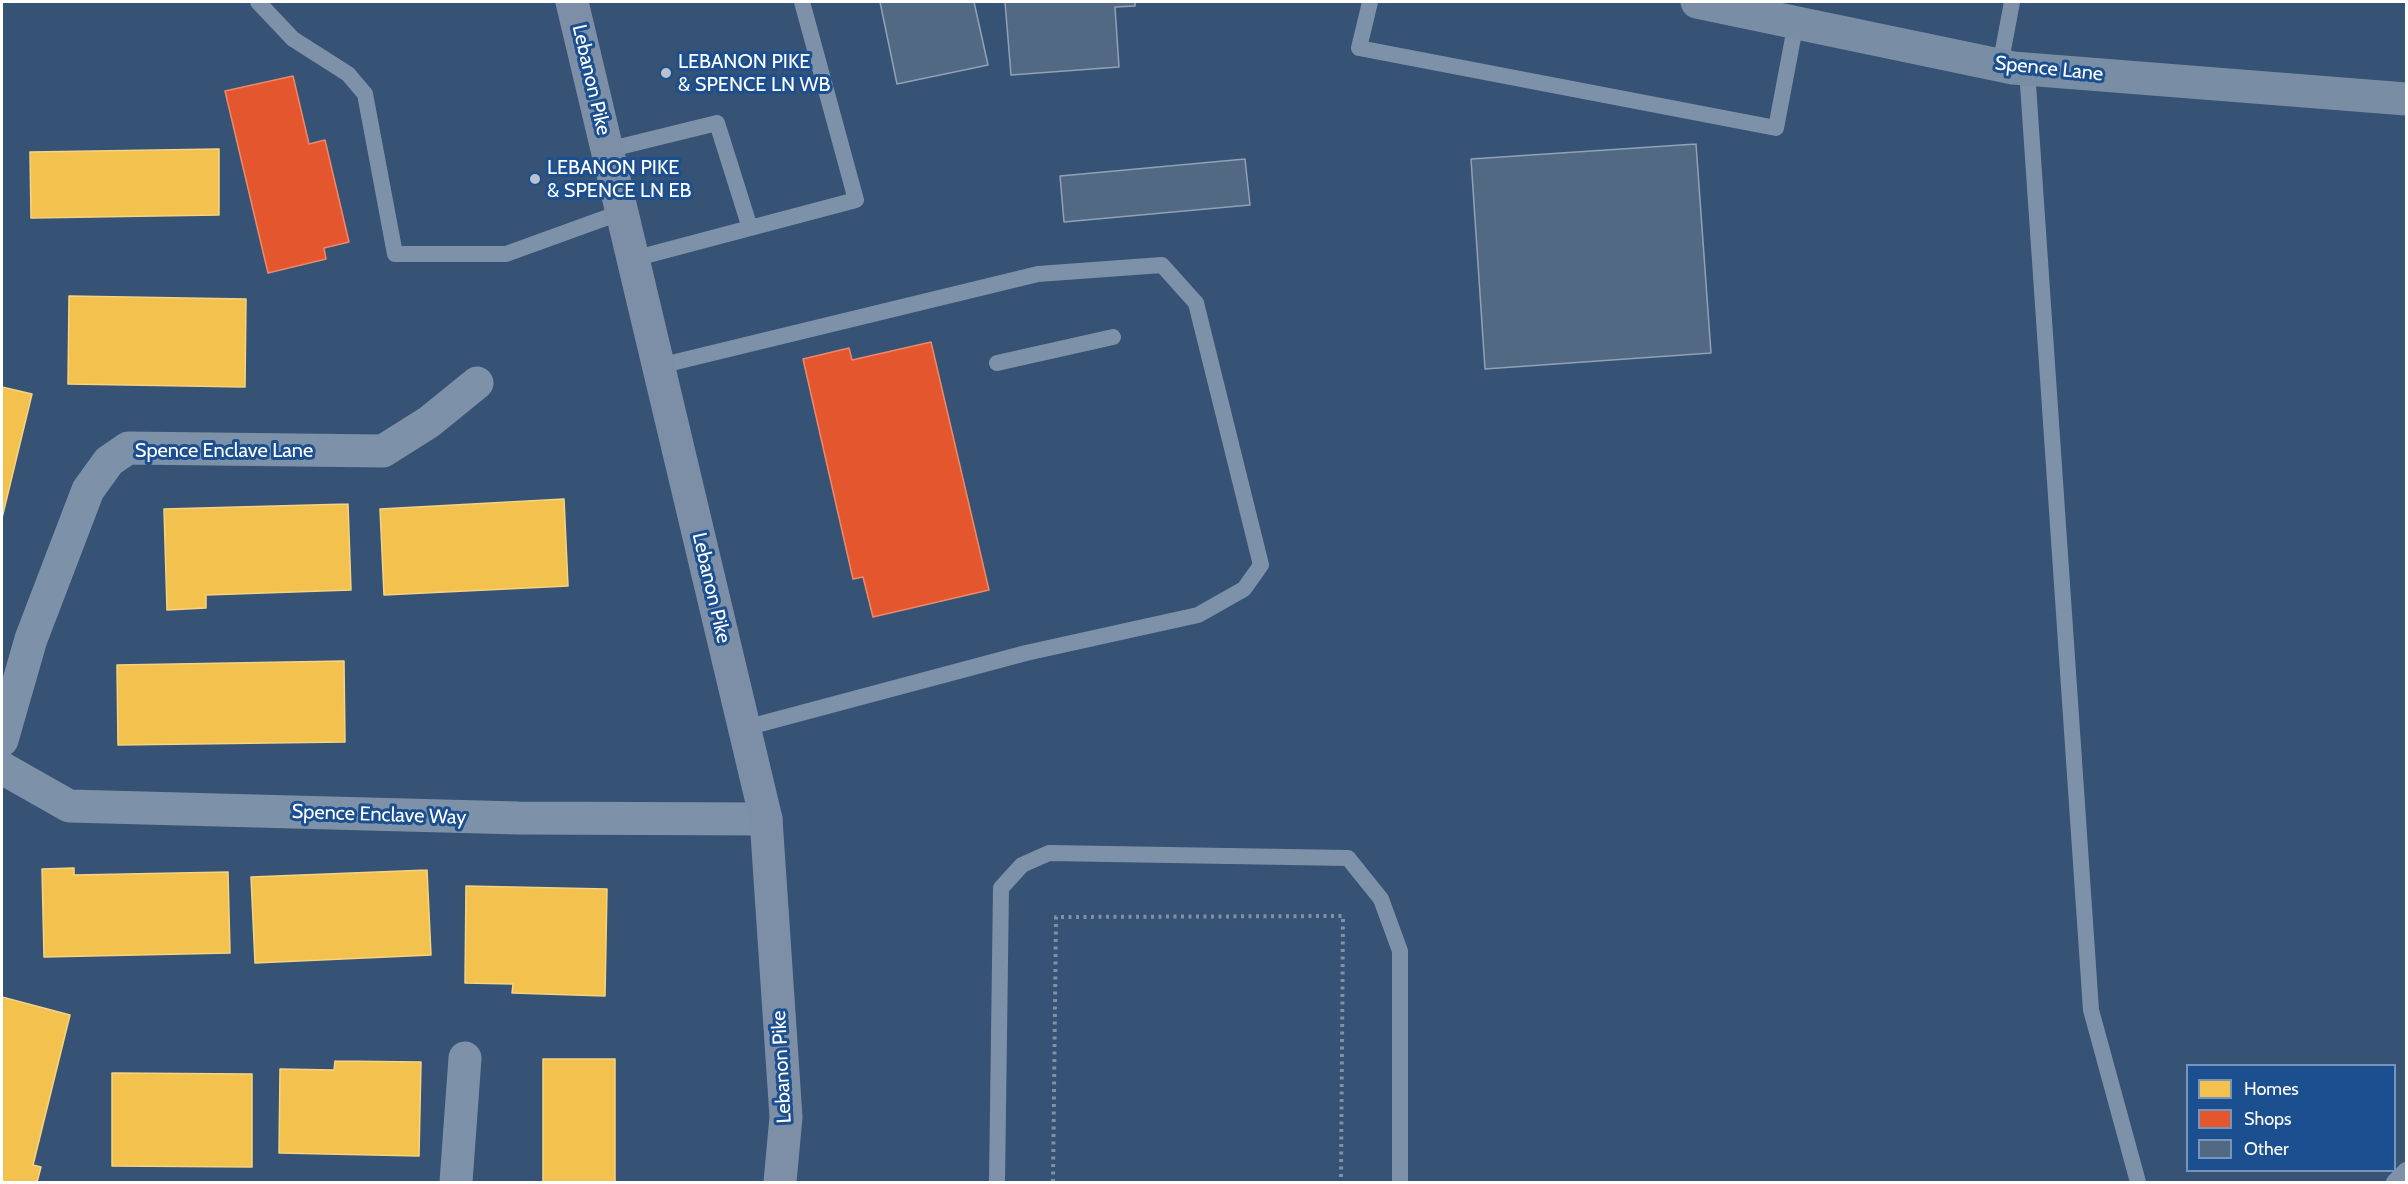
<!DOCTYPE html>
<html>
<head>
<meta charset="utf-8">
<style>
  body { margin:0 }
  #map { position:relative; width:2408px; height:1184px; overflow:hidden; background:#365274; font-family:Cabin,sans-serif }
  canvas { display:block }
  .frame { position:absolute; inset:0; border:3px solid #fff; pointer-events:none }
  .legend { position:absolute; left:2186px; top:1064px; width:210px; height:108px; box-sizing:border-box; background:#1b4f8f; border:2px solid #7695bc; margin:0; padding:8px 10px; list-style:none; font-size:18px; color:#fff }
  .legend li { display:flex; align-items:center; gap:12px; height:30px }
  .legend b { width:30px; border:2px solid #7695bc }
</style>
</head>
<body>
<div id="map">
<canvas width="2408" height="1184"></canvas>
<div class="frame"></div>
<ul class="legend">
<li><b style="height:16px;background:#f2c14e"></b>Homes</li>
<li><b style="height:16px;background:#e4572e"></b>Shops</li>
<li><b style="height:16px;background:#526984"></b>Other</li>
</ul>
</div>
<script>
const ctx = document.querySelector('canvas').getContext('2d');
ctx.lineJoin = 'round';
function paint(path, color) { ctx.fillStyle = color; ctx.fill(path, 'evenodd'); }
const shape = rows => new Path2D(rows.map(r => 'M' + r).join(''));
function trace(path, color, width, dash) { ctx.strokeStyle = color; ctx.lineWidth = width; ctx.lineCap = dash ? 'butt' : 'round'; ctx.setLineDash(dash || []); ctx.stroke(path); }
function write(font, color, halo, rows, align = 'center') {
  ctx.font = font + ' Cabin,sans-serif'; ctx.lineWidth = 6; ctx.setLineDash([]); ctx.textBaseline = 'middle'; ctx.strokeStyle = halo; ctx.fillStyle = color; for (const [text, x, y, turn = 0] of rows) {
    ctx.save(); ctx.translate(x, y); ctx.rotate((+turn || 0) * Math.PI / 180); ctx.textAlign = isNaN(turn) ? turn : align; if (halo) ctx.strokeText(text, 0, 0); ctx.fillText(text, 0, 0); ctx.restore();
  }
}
const homes = shape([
  [219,149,219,215,31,218,30,152,219,149],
  [69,296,246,299,245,387,68,384,69,296],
  [2,387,32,394,2,518,2,387],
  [564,499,568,586,384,595,380,509,564,499],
  [348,504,351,590,206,595,206,608,167,610,164,509,348,504],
  [344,661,345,742,118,745,117,665,344,661],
  [74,868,74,875,228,872,230,953,44,957,42,869,74,868],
  [427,870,431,955,255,963,251,877,427,870],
  [466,886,607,889,605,996,512,993,513,984,465,983,466,886],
  [2,997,70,1015,33,1165,41,1167,37,1182,2,1182,2,997],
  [543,1059,615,1059,615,1182,543,1182,543,1059],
  [335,1061,421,1062,419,1156,279,1153,280,1069,334,1070,335,1061],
  [112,1073,252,1074,252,1167,112,1166,112,1073]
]);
const shops = shape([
  [293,76,309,144,325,140,349,242,324,248,326,259,268,273,225,91,293,76],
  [931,342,989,590,873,617,863,577,853,579,803,359,849,348,852,360,931,342]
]);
const building = shape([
  [880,2,974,2,988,65,897,84,880,2],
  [1005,2,1135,2,1135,6,1115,7,1119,67,1011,75,1005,2],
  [1696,144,1711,353,1485,369,1471,159,1696,144],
  [1245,159,1250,205,1064,222,1060,176,1245,159]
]);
const path = shape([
  [1053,1182,1056,917,1343,916,1341,1182]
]);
const lane = shape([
  [258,2,293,39,348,74,365,94,395,254,506,254,622,212],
  [1370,2,1359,48,1776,128,1796,22],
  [2000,66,2012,2],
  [2027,70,2091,1010,2138,1182],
  [607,150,717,123,750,228],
  [633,259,856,200,802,2],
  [997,363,1113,337],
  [659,366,1038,274,1162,265,1196,303,1261,565,1244,589,1198,615,1026,653,745,728],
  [997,1182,1001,888,1022,865,1049,853,1348,858,1381,899,1400,951,1400,1182],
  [2394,1182,2406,1170]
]);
const street = shape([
  [2,740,31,639,88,490,109,461,128,448,383,451,429,422,477,383],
  [2,768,69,806,518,818,766,819],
  [456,1182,465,1058]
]);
const secondary = shape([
  [1697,2,2013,68,2406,99]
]);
const primary = shape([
  [572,2,766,819,786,1117,780,1182]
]);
const markers = [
  [666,73,6,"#b9c2ce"],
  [535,179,6,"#b9c2ce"]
];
const poiNames = [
  ["LEBANON PIKE",678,62],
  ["& SPENCE LN WB",678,85],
  ["LEBANON PIKE",547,168],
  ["& SPENCE LN EB",547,191]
];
const streetNames = [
  ["Spence Lane",2049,69,6],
  ["Lebanon Pike",591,80,77],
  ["Spence Enclave Lane",224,451],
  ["Lebanon Pike",711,588,77],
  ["Spence Enclave Way",379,815,2],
  ["Lebanon Pike",782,1067,-93]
];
paint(homes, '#f2c14e');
trace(homes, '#f6d483', 1.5);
paint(shops, '#e4572e');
trace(shops, '#ec896d', 1.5);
paint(building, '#526984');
trace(building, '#92a2b6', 1.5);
trace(path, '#7d92a8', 4, [3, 4.5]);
trace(lane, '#7d92a8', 16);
trace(street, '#7d92a8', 33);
trace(secondary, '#798da4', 33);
trace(primary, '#7d8ea7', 33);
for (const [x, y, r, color] of markers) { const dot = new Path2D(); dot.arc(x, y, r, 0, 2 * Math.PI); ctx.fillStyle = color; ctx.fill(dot); trace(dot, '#1b4f8f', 2); }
write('20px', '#fff', '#1b4f8f', poiNames, 'left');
write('20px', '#fff', '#1b4f8f', streetNames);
</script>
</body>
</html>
